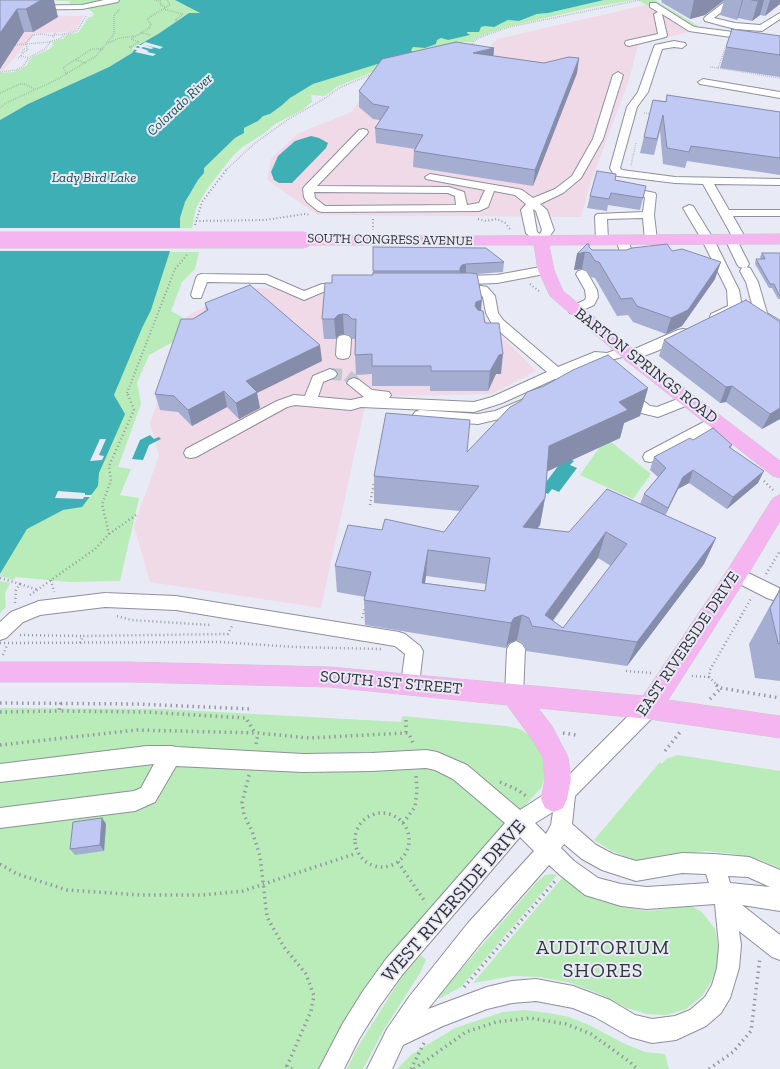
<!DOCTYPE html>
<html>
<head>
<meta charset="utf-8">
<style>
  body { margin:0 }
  canvas { display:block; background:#e8eaf6 }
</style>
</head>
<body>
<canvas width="780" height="1069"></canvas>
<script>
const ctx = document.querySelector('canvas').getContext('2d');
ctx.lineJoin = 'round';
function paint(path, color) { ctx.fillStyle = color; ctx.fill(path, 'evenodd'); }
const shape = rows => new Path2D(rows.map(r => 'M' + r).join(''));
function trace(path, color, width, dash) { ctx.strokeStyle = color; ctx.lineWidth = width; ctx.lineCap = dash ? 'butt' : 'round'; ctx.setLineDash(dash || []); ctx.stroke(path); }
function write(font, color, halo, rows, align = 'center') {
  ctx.font = font + ' "Zilla Slab",serif'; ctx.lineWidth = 4; ctx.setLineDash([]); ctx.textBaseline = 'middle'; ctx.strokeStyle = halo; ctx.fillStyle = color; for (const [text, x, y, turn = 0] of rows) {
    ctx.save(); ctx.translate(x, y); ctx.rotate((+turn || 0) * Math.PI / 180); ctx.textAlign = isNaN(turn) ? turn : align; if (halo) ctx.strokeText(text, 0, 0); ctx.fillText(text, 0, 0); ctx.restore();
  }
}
const commercial = shape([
  [646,5,689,32,638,45,629,80,590,184,581,217,318,215,267,180,271,159,297,134,351,112,380,74,484,53,497,39],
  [0,15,83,16,76,30,71,32,35,33,3,71,0,71],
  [244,288,474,292,479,294,485,319,536,371,492,394,367,397,321,608,150,582,134,526,159,456,150,423,188,315]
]);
const green = shape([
  [57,0,175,0,200,13,189,13,158,34,137,46,132,53,109,67,28,104,0,120,0,73,13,72,19,70,27,65,32,57,50,49,53,45,52,42,63,39,67,34,78,33,89,17,92,17,94,14,89,9,69,5,70,1,56,1],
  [604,0,634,0,593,7,506,27,478,37,472,42,463,42,457,47,377,70,336,87,332,91,324,96,311,95,312,102,302,110,275,124,263,134,241,148,231,158,207,189,196,208,192,228,180,228,180,218,185,202,198,180,204,173,204,168,235,138,244,133,244,128,258,121,263,116,270,114,281,106,290,98,313,84,391,59,413,47,425,48,436,44,437,40,441,38,448,40,469,34,466,33,467,32,479,32,481,27,485,26,501,24,508,20,519,21,537,14,548,13],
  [638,0,655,0,698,26,686,29],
  [169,252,199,252,195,269,182,282,171,311,182,317,173,342,149,355,137,383,141,404,118,467,131,469,120,495,139,498,120,581,70,582,16,577,13,580,0,576,24,524,118,403,114,395],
  [606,438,651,474,633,499,580,475],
  [0,581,10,583,5,593,6,607,0,613],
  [0,708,163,709,401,722,402,716,506,726,520,729,533,738,542,749,546,775,541,788,395,947,363,991,335,1037,319,1069,0,1069],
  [678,755,780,771,780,869,761,860,734,854,706,851,641,861,628,858,612,851,594,840,660,762,662,764,666,759],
  [553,874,557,875,461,987,439,999,439,996,459,972,537,882,545,875],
  [563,877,604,901,622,907,649,911,691,906,702,912,715,929,717,939,718,950,717,966,711,982,702,996,686,1009,666,1015,647,1014,627,1008,602,995,571,983,540,977,513,976,473,983],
  [421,955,426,960,420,973,383,1031,363,1069,347,1069,356,1050,401,978],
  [525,1010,548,1013,569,1017,591,1026,625,1044,645,1052,665,1054,669,1069,397,1069,412,1054,455,1028,503,1012]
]);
const water = shape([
  [175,0,604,0,548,13,537,14,519,21,508,20,494,27,485,26,481,27,479,32,467,32,467,33,470,35,448,40,441,38,437,40,436,44,425,48,413,47,411,50,413,53,313,84,290,98,281,106,270,114,263,116,258,121,244,128,244,133,235,138,204,168,204,173,198,180,185,202,180,218,180,228,170,251,151,310,142,328,114,395,125,414,99,473,98,486,82,507,63,510,27,529,0,574,0,120,28,104,109,67,132,53,137,46,158,34,189,13,200,13],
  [311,136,319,138,328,143,326,148,292,183,279,183,274,180,271,172,278,156,295,141],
  [150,435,154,439,159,437,161,439,149,445,143,460,132,459,140,440],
  [565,457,574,461,570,465,577,468,559,492,552,489,548,494,540,490]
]);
const pier = shape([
  [145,42,163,47,160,49,145,45,154,48,151,49,143,47,141,48,149,51,147,52,156,54,153,56,135,52,137,50,132,49,133,47,139,48,140,47,136,45,141,45],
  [0,228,182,228,172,251,0,251],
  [100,439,106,439,99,455,104,456,102,460,90,461],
  [58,491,85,493,85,495,92,495,91,497,84,497,83,499,55,498]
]);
const minorTunnel = shape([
  [330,374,347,375,353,380,353,388]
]);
const pathFar3 = shape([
  [154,0,160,1,161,5,166,7],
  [167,0,170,5,163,9,183,14],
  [177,20,175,20,183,14],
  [141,33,151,35],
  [54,35,65,34],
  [53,37,56,32],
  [108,43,120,38,134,36],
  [13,45,50,42],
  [469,46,478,38,509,27,640,0],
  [132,48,130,47,139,42,131,39,149,28,151,24,147,19,163,9],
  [23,53,28,50,27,48],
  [21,56,23,50,27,48,26,43,33,35,42,34,54,36],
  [18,58,21,56,29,58],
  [76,60,86,63],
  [710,67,718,68,725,49,728,49],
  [718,68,780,78],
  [0,72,17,70,23,66,30,57,45,49,51,41,60,39,65,34,77,31,86,16],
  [67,74,63,68,67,65,92,49,103,49],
  [0,93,20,84,24,84,35,89],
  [0,108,6,103,56,80,96,56,114,34,114,15,120,9],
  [644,113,653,114],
  [631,165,636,143],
  [226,170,254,144,290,118,324,99,339,88,372,74]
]);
const pathFar2 = shape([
  [373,219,373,230],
  [478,219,486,221,497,219,505,223,510,229],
  [196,221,265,220,305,214,311,215],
  [195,225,202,202,227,169],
  [530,284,540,292],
  [127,393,175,269,187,255]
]);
const pathFar1 = shape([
  [764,481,773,490],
  [370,505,374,482],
  [109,534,136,515],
  [766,574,780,551],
  [0,578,20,584,16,590,15,604],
  [51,580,54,592],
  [20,584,38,590],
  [30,595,95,549,109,534,102,504,111,481,109,466,134,410,127,392],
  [117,616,131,620,211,625],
  [362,618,365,608],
  [20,635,83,636],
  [80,643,83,636,228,634,232,626],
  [3,655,7,645],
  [626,671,651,673],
  [692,676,709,677],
  [718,686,709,677,710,670,752,597]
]);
const path = shape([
  [716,685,721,688,780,698],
  [710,699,721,688],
  [0,703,139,704,251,709],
  [61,703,59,711,145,712,246,718,255,733],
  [0,712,59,711],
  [406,720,406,733],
  [563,733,576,735],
  [256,744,258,733],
  [0,745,137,730,258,733,309,738,406,733,409,734,413,743],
  [665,751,681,731],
  [249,775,242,803,244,815,252,831,260,856,267,917,284,947,306,974,314,996,311,1011,287,1066,292,1069],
  [500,782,518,790,526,796],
  '355 840a27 27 0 1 1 54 0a27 27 0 1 1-54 0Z',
  [403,823,415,807,417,790,416,776],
  [398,862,426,903],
  [0,864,17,874,67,890,140,895,203,895,243,891,357,853],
  [464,987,556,880],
  [411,1069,424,1043],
  [414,1069,466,1032,496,1022,530,1018,566,1024,591,1034,630,1062,637,1069],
  [709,1069,733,1052,751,1031,760,957]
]);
const minor = shape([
  [104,0,119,0,118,2,82,9,0,10,0,6,82,5,104,0],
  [727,0,736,0,714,18,735,23,760,25,780,13,780,19,762,31,735,29,705,21,704,19,705,17,727,0],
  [650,3,656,3,694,27,780,38,780,44,689,31,662,14,667,35,666,37,629,46,626,45,625,43,626,41,658,34,654,14,658,12,650,7,650,3],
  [674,41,685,43,686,45,682,48,674,47,662,49,648,92,637,107,620,168,622,170,675,177,780,179,780,185,714,184,729,210,780,210,780,216,733,216,746,239,744,241,738,242,749,264,747,267,743,268,739,267,737,264,725,239,727,237,732,236,703,184,675,183,618,176,614,175,610,168,627,107,638,92,654,47,655,45,674,41],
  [618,72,623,75,603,139,581,178,563,193,540,204,547,210,554,230,545,243,537,243,526,233,521,210,526,204,515,195,494,191,488,207,479,211,322,212,318,211,307,202,304,197,303,189,304,187,359,130,363,129,367,130,368,132,367,134,317,186,449,187,464,192,467,205,479,203,485,190,426,179,425,177,430,174,518,189,522,190,533,198,555,189,572,176,593,139,613,75,618,72],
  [314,192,448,193,455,196,456,205,325,206,315,198,314,192],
  [533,209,536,211,542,230,540,234,537,232,533,209],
  [703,79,780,92,780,98,700,84,698,82,703,79],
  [625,187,655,193,656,195,654,215,657,240,655,242,651,243,647,242,645,240,643,218,607,219,608,240,606,242,602,243,598,242,596,240,595,216,597,214,643,212,645,197,621,192,620,190,621,188,625,187],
  [689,205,693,206,714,240,739,290,741,301,738,311,716,321,711,320,710,317,711,314,728,306,727,290,702,240,683,208,689,205],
  [622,237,626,238,628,240,634,258,626,264,612,264,610,261,612,258,622,257,616,240,618,238,622,237],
  [546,266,550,267,552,270,550,273,497,283,470,284,487,287,495,296,498,313,503,320,558,367,595,352,607,353,624,347,629,348,630,351,678,330,683,329,688,330,690,333,688,336,657,351,636,359,631,360,626,359,625,356,608,361,597,360,567,374,572,380,570,383,565,385,560,383,555,379,502,403,474,412,361,407,351,410,295,405,287,407,196,457,191,458,186,457,184,453,186,449,277,401,294,395,305,396,313,376,330,369,335,371,337,374,335,377,323,382,318,397,351,400,364,397,347,383,349,380,354,378,359,380,372,390,389,392,391,395,389,398,474,402,492,397,547,372,493,326,486,313,483,297,479,293,458,291,454,290,452,287,454,284,465,283,460,280,462,277,466,276,497,275,546,266],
  [746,267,750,268,758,282,767,313,780,321,780,331,775,330,755,315,746,282,740,271,742,268,746,267],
  [582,270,586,271,588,274,597,290,598,297,594,305,574,314,570,313,568,310,570,307,585,300,586,297,585,290,576,274,578,271,582,270],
  [202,274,267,275,304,291,322,284,347,284,351,285,353,288,351,291,347,292,323,292,304,300,265,283,207,282,201,298,193,298,191,295,196,278,198,275,202,274],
  [344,335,349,336,351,339,350,355,348,358,343,359,338,358,336,355,337,339,339,336,344,335],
  [626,389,631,391,650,406,657,407,688,395,693,397,695,400,693,403,658,417,641,413,621,397,619,394,621,391,626,389],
  [524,399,529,401,531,404,529,407,503,418,478,424,420,420,415,418,413,415,415,412,420,410,478,414,495,411,524,399],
  [715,416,720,417,722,421,720,425,655,461,650,462,645,461,643,457,645,453,715,416],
  [736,567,779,588,779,598,773,600,767,598,730,579,728,574,730,569,736,567],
  [105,593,176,596,399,632,405,634,420,646,423,651,419,684,416,690,410,692,404,690,401,684,405,654,395,646,176,610,105,607,40,615,23,622,6,638,0,640,0,622,11,612,39,601,105,593],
  [516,641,522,644,525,649,523,695,520,701,514,703,508,701,505,695,507,649,510,644,516,641],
  [649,700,656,702,658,708,656,714,575,796,572,824,596,845,613,854,636,861,682,853,714,854,749,857,780,870,780,911,742,905,780,935,780,960,772,957,739,931,741,945,739,968,730,998,721,1013,706,1026,676,1040,652,1043,630,1037,595,1017,573,1008,536,1001,512,1003,487,1009,443,1026,403,1045,392,1069,367,1069,387,1029,409,997,468,923,534,851,520,837,402,975,379,1007,359,1039,344,1069,319,1069,343,1023,363,991,386,959,505,823,453,779,435,770,426,768,372,771,303,772,176,766,155,802,135,811,0,828,0,808,134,791,141,788,154,764,0,782,0,764,147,746,172,746,176,747,303,754,372,753,426,750,437,752,467,765,520,810,559,785,642,702,649,700],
  [553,812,551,825,546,834,535,823,553,812],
  [564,844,582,859,602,870,636,881,682,873,706,874,709,883,647,887,621,884,598,878,574,861,561,848,564,844],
  [549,865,560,875,585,895,621,906,647,909,715,904,719,945,717,968,712,985,705,997,690,1010,675,1016,652,1019,635,1015,610,1000,573,986,536,979,512,981,487,987,428,1009,484,939,549,865],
  [728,876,748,877,770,887,730,883,728,876]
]);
const major = shape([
  [780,234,780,244,549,245,554,270,563,291,637,352,780,461,780,478,773,476,625,360,550,296,538,270,534,245,304,245,299,243,296,240,299,237,304,235,475,236,780,234],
  [780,495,780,521,741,586,668,700,780,716,780,738,649,719,538,708,552,726,568,757,571,779,567,799,563,808,554,812,545,808,541,799,545,779,543,758,534,742,507,705,330,687,130,682,0,682,0,662,130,662,330,667,643,696,725,574,773,498,780,495]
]);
const pathBridge = shape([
  [0,643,220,642,295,647,381,649]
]);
const majorBridge = shape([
  [0,240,304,240]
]);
const wall = shape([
  [0,0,58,17,33,32,24,32,0,69],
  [661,0,780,0,765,16,760,15,752,21,738,18,737,20,720,15,724,1,705,15,690,19,661,2,662,1],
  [780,36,780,77,720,68,726,47],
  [494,48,493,56,544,63,579,58,577,73,533,186,413,167,414,151,415,149,376,143,375,128,380,120,373,119,359,107,359,91],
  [667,95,780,112,780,175,687,161,685,168,663,164,660,131,654,155,640,153,653,100,666,101],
  [615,180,646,186,640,210,608,205,607,211,587,208,590,196],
  [373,247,504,262,503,272,477,274,481,310,485,323,501,374,496,374,488,391,430,391,430,386,372,386,372,374,356,375,355,355,355,339,352,339,349,335,344,334,339,335,336,339,324,339,322,319,332,283,373,275],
  [589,247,592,250,672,251,715,279,682,326,666,334,633,322,628,315,617,316,595,278,591,277,586,270,582,269,574,270,577,254],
  [762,253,780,253,780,299,778,299,772,288,769,288,755,264,756,259,761,259,760,257],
  [746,300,780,419,762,429,726,402,720,403,659,356,664,340],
  [205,303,322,361,257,393,260,408,239,419,227,407,192,426,178,412,160,410,155,394,193,319,206,310],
  [648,388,640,416,624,423,620,438,547,471,545,498,540,525,537,528,569,532,640,504,644,494,658,477,650,470,654,457,693,440,732,445,731,448,758,483,727,509,689,483,678,489,665,515,716,538,704,564,627,666,526,651,523,643,517,640,509,643,506,648,365,625,364,600,365,597,337,592,335,566,382,530,444,532,460,511,374,503,374,476,467,452],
  [598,558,611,566,563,628,553,621],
  [426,576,486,584,485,591,425,583],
  [780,586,780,681,755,678,749,644,780,588],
  [102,818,106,824,104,851,75,855,70,849]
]);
const shadedWall = shape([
  [41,0,54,0,58,17,33,32,26,9],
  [694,0,724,0,705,15,690,19],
  [742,0,743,0,738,18,737,20],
  [760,0,764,0,760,15,752,21,758,1],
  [770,0,780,0,780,4,765,16],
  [17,9,24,32,0,69,0,33],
  [494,48,493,62,473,53],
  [579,58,577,73,533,186,535,170],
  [585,252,582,269,574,270,577,254],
  [721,262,715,279,682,326,666,334,671,318],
  [466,264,466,275,460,277,460,268,462,265],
  [482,300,480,320,475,306,476,302],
  [343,314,344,334,339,335,336,339,334,319,338,315],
  [320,345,322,361,257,393,260,408,239,419,236,403,246,381],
  [503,354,501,374,496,374,488,391,490,371,499,355],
  [732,386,726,402,720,403,726,387],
  [648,388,640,416,624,423,620,438,544,473,549,446,619,402],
  [224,391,227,407,192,426,188,410],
  [780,408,780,419,762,429,770,414],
  [693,470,689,483,678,489,663,520,668,508,683,477],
  [764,471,758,483,727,509,733,497],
  [545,498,540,525,519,553,523,527],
  [606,532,598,558,547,628,545,615],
  [716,538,704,564,627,666,637,642],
  [428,550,426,576,421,608,422,583],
  [522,615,517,640,509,643,506,648,511,623,514,618],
  [102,818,106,824,104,851,100,845]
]);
const building = shape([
  [0,0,41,0,26,9,17,9,0,33,0,0],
  [752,0,760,0,758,1,752,0],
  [732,29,780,36,780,55,726,47,732,29],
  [456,42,494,48,473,53,544,63,569,57,579,58,535,170,414,151,423,135,375,128,389,107,373,104,359,91,382,59,456,42],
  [667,95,780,112,780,158,691,146,689,152,667,148,663,115,657,139,644,137,653,100,666,102,667,95],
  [597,171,616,174,615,180,646,186,643,198,611,193,609,199,590,196,597,171],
  [587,244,589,244,589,247,592,250,626,250,632,248,667,244,672,251,682,249,721,262,688,310,671,318,637,306,632,298,621,299,599,262,595,261,590,253,585,252,577,254,587,244],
  [373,247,486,248,504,262,466,264,462,265,460,268,460,271,373,271,373,247],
  [762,253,780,253,780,295,779,295,774,284,770,284,756,259,765,259,762,253],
  [373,273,471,273,477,274,482,300,476,302,475,306,478,310,483,311,485,323,499,323,503,354,499,355,490,371,431,371,431,366,372,366,372,354,355,355,356,319,352,319,348,315,343,314,338,315,334,319,322,319,325,283,332,283,332,275,373,275,373,273],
  [250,285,320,345,246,381,257,392,236,403,224,391,188,410,174,396,155,394,181,319,193,319,208,310,205,303,250,285],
  [746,300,780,322,780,408,770,414,732,386,726,387,664,340,746,300],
  [608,355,648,388,619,402,628,410,549,446,545,498,523,527,569,532,607,489,716,538,637,642,532,626,529,618,522,615,514,618,511,623,364,600,371,572,335,566,348,525,382,530,385,519,444,532,479,486,374,476,386,413,470,420,467,452,510,407,521,401,527,392,544,386,573,370,608,355],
  [606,532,627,544,563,628,545,615,606,532],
  [428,550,490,558,485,591,422,583,428,550],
  [713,428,732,445,729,447,764,471,733,497,693,470,683,477,668,508,644,494,666,468,654,457,690,438,693,440,713,428],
  [780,590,780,644,778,643,770,608,780,590],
  [102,818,100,845,70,849,73,822,102,818]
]);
const farStreetnames = [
  ["SOUTH CONGRESS AVENUE",390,240,1]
];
const farWaternames = [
  ["Colorado River",180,105,-43],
  ["Lady Bird Lake",94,178]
];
const streetNames = [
  ["BARTON SPRINGS ROAD",646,366,38],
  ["EAST RIVERSIDE DRIVE",688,644,-56],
  ["SOUTH 1ST STREET",391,683,5]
];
const nearStreetnames = [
  ["WEST RIVERSIDE DRIVE",454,901,-49]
];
const nearNeighbourhoodnames = [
  ["AUDITORIUM",603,948],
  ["SHORES",603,971]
];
paint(commercial, '#f0dae7');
paint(green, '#b9ecb9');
paint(water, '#3fafb6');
paint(pier, '#e8eaf6');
trace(minorTunnel, '#c3c5cf', 12, [12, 6]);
trace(minor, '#8e909b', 2);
trace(major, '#c9c9ca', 1);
trace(pathFar3, '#9698a1', 1.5, [0.5, 1.5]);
trace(pathFar2, '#9698a1', 2, [1, 2.5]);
trace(pathFar1, '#9698a1', 2.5, [1, 3]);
trace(path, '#9698a1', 3.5, [1.5, 4]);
paint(minor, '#fff');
paint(major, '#f5b5f0');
trace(majorBridge, '#c9c9ca', 17, []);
trace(pathBridge, '#9698a1', 2.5, [1, 3]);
trace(majorBridge, '#f5b5f0', 16);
paint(wall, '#a5add1');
paint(shadedWall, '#868daa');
paint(building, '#c0c9f3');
trace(building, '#868daa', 1);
write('13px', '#2f3035', '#e8eaf6', farStreetnames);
write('italic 14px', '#1b4b4e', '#e8eaf6', farWaternames);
write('16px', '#2f3035', '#e8eaf6', streetNames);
write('19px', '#2f3035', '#e8eaf6', nearStreetnames);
ctx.letterSpacing = '1px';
write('20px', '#32343d', '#e8eaf6', nearNeighbourhoodnames);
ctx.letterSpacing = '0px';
</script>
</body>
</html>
